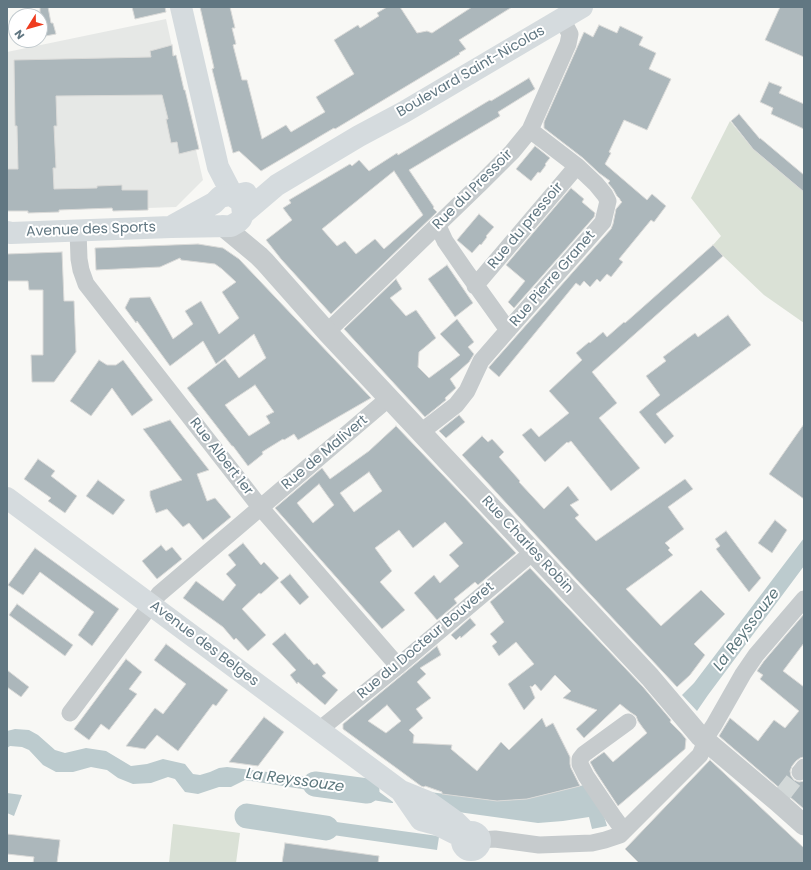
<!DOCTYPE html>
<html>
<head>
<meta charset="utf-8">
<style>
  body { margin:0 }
  #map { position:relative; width:811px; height:870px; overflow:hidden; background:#f8f8f5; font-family:Poppins,sans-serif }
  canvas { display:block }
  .frame { position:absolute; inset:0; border:8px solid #617782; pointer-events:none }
  .north { position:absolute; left:8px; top:8px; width:40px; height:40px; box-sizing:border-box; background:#fff; border:1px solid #c0c9cd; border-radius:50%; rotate:233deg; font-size:11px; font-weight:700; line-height:16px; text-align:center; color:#617782 }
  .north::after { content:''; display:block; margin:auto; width:14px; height:18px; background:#ef3c1f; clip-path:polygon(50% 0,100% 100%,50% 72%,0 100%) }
</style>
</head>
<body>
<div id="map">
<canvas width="811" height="870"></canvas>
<div class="frame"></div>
<div class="north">N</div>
</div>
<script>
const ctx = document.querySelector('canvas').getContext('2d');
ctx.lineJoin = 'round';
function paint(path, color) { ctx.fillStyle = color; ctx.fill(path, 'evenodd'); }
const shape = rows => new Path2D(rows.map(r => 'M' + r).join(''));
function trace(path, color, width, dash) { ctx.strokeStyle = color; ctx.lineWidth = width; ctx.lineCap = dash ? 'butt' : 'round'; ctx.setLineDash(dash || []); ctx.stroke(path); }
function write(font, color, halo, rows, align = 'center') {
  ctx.font = font + ' Poppins,sans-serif'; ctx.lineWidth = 4; ctx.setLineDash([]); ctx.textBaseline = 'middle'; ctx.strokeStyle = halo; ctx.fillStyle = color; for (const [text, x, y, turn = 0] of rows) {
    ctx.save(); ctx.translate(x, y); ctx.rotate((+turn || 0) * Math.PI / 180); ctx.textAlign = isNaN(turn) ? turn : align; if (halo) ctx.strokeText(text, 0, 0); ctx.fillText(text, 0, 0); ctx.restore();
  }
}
const built = shape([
  [166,19,174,55,176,55,184,90,185,90,187,98,186,98,190,114,191,114,192,120,191,120,198,148,196,150,203,180,176,207,148,208,145,210,135,211,135,208,113,211,112,208,59,210,59,212,52,212,51,210,36,211,35,213,28,213,27,211,7,211,7,52]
]);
const green = shape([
  [730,121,753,149,804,192,804,323,764,295,723,256,713,245,721,236,691,198],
  [173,824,240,833,236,863,169,863]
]);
const water = shape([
  [804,538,804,566,708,695,697,711,682,695,694,683],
  [15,729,29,730,38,735,55,750,65,753,86,748,106,751,131,766,147,764,163,759,185,764,193,774,200,775,210,772,219,768,227,767,348,782,346,796,245,780,231,787,219,787,198,794,185,792,175,779,168,777,151,783,133,784,118,778,107,770,91,767,73,772,56,772,43,765,29,750,22,747,10,746,7,748,7,731],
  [356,783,370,785,393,802,393,803,391,803,354,797],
  [584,785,601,806,607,826,592,829,589,817,563,821,538,823,458,812,430,792,497,801,527,799],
  [7,793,22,795,14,816,7,813],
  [245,809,265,812,270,811,267,825,243,821],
  [294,814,300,817,438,836,439,837,437,850,291,829]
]);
const river = shape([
  [315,784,367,791],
  [247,816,326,828]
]);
const building = shape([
  [40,7,48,7,51,23,53,23,56,34,40,37,40,7],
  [132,7,165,7,166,12,135,19,132,7],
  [200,7,230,7,235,28,232,28,236,44,233,45,242,80,247,80,262,139,286,125,291,132,325,112,316,97,354,74,334,40,358,25,360,28,379,16,377,13,387,7,400,7,417,33,427,31,432,33,472,7,512,7,459,40,466,49,459,53,460,54,335,129,334,128,261,171,239,151,233,153,212,69,214,68,200,7],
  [780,7,804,7,804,57,765,40,780,7],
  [599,25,617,33,620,26,643,37,639,45,656,53,649,69,671,79,647,130,624,120,609,152,611,153,605,164,647,200,652,194,666,206,654,222,651,220,619,259,623,262,611,277,607,274,600,282,597,279,590,287,584,281,580,286,576,283,499,377,489,368,489,367,611,229,613,224,616,209,622,202,620,200,620,199,617,196,613,189,608,183,610,181,599,173,583,158,544,128,544,122,584,32,593,37,599,25],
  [172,45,173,56,176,55,184,90,185,90,199,149,179,154,177,142,171,143,166,119,168,119,162,95,56,96,57,126,54,126,56,168,53,168,54,189,97,188,97,186,122,185,122,190,148,190,148,210,113,211,112,208,59,210,59,212,28,213,28,211,7,211,7,169,18,169,17,126,15,126,14,60,151,57,150,51,172,45],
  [529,78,535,89,498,112,500,116,409,170,434,207,433,208,437,212,331,314,281,259,266,240,292,220,283,208,291,203,289,200,350,164,352,166,359,160,369,171,397,153,398,155,490,100,491,101,529,78],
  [394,171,423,215,384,249,375,239,356,254,345,241,337,246,322,229,394,171],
  [769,82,782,87,779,93,804,104,804,129,771,114,773,108,760,102,769,82],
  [739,114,760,139,760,138,804,175,804,192,753,149,731,121,739,114],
  [535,146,550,158,545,164,546,165,540,173,538,172,531,181,516,169,535,146],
  [571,188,584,199,582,202,595,213,594,217,514,308,508,302,525,281,506,265,571,188],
  [479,214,494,227,486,236,487,237,481,245,480,244,472,253,457,240,479,214],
  [198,244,223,248,239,259,371,398,298,440,294,434,284,440,283,439,262,452,263,454,248,466,233,446,232,446,187,388,225,359,239,378,266,358,254,334,216,364,203,341,170,366,137,321,136,323,125,308,130,298,150,297,173,339,193,324,185,311,201,301,219,334,239,318,222,292,236,282,222,269,215,264,181,260,180,258,160,267,96,270,95,248,198,244],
  [255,385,274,412,266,416,270,423,249,436,225,405,255,385],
  [713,245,723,256,592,372,617,403,599,418,640,468,611,491,571,441,568,443,567,442,545,462,522,435,531,428,539,437,569,413,549,391,582,360,576,353,589,342,590,343,603,332,607,337,624,322,625,323,713,245],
  [62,252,64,301,74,301,76,352,54,382,32,382,31,355,43,355,43,290,29,290,28,281,7,281,7,254,62,252],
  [447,265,473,303,455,317,428,279,447,265],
  [396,279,402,289,390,298,406,316,416,310,436,338,419,352,418,367,429,378,460,355,440,334,457,319,474,342,468,347,474,354,469,362,450,379,456,388,445,398,446,400,425,417,344,329,396,279],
  [728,315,751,345,656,414,674,436,665,444,639,412,660,395,646,376,666,361,663,357,695,333,698,337,728,315],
  [99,360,107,365,116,365,123,360,153,400,132,416,112,388,91,416,70,401,99,360],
  [459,415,465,422,446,438,439,431,459,415],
  [170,420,209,470,197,474,207,501,215,498,231,517,203,540,189,523,183,527,167,509,156,513,150,496,150,491,182,480,143,429,170,420],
  [804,424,804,499,769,474,804,424],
  [396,426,464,497,516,553,478,585,475,582,454,599,457,603,437,620,414,593,434,575,440,583,459,566,449,555,463,543,445,522,413,548,399,530,375,548,392,571,380,582,405,610,382,629,275,508,322,468,330,479,369,451,396,426],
  [369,472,382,491,354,512,340,493,369,472],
  [319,484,334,505,313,523,297,503,319,484],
  [482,436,488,442,492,439,504,452,499,457,520,481,519,482,544,509,568,486,579,500,570,505,579,515,575,518,596,541,685,479,693,489,668,507,684,529,665,543,670,548,668,550,673,555,626,589,661,626,701,590,725,614,694,644,705,655,690,675,677,687,577,580,462,455,482,436],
  [38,459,55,471,51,476,77,496,65,513,48,501,51,498,24,479,38,459],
  [98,480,125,500,113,515,86,496,98,480],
  [775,520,787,530,772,553,758,543,775,520],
  [726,531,761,578,749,592,716,549,720,546,715,539,726,531],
  [243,543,261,565,264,562,279,578,261,594,259,593,242,609,266,635,248,651,236,638,234,640,223,627,183,598,196,581,223,601,236,585,226,574,236,565,228,555,243,543],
  [161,545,166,551,172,547,182,559,157,579,142,561,161,545],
  [35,548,119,609,92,646,78,635,94,612,40,572,23,595,8,585,35,548],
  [530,568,643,687,671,720,670,722,681,733,686,739,685,749,618,806,595,771,590,762,604,752,613,762,647,733,643,728,638,721,636,716,630,712,620,704,584,738,576,729,597,710,563,698,571,691,555,675,541,691,535,684,532,687,530,686,535,698,524,710,508,684,534,664,516,642,499,656,492,646,497,642,490,634,504,622,490,602,530,568],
  [290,574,309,597,300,605,280,582,290,574],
  [17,604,73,645,65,656,9,615,17,604],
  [804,614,804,643,783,671,804,687,804,757,800,758,796,761,792,766,790,771,791,776,794,780,799,782,804,781,804,809,719,736,730,718,758,741,774,720,785,728,799,711,760,679,763,675,757,671,764,661,804,614],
  [470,618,476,625,461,638,460,636,456,640,451,635,470,618],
  [285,633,309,660,309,659,314,665,317,663,326,673,322,676,338,690,325,705,298,682,297,684,290,675,296,670,272,644,285,633],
  [166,644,228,690,216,706,213,704,178,751,157,735,145,749,126,746,155,708,163,714,186,684,154,660,166,644],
  [437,646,441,655,420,668,426,674,417,682,431,698,416,709,423,718,409,730,414,735,413,743,452,745,451,749,477,771,501,742,509,750,542,718,546,727,553,723,570,757,570,764,571,768,580,786,527,799,497,801,442,794,442,792,425,786,424,787,421,786,343,729,343,724,437,646],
  [387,705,401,721,386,733,368,721,387,705],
  [126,659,142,672,129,689,137,694,109,730,101,724,89,740,74,729,126,659],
  [7,670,29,687,21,697,7,687,7,670],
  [264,717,284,732,258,766,229,762,264,717],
  [710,760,804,848,804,863,639,863,625,849,710,760],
  [7,834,60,840,57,863,33,863,34,857,7,854,7,834],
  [285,843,379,856,378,863,282,863,285,843]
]);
const minorTunnel = shape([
  [783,794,800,772]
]);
const minor = shape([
  [438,226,445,241,465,270,508,330],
  [78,230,79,259,81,270,86,284,260,507,398,666],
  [475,286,577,166],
  [327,332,481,183,512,152,530,130,568,44,570,34,562,19],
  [421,432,456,405,467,391,481,361,508,330,603,222,608,201,605,195,596,184,577,166,530,130],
  [70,713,159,594,389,398],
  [319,730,398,666,533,552],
  [800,772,804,767],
  [624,831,613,816,586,776,580,764,580,759,584,754,628,722],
  [479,840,495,839,539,845,592,843,605,840,620,835,700,755,703,748,704,740,714,725,743,674,756,655,804,599]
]);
const tertiary = shape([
  [223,226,259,256,265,262,327,332,650,677,700,736,777,801,804,825]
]);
const secondary = shape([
  [181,7,218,167,233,196],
  [7,498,401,791,428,802,456,822,467,833],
  [401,791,421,820,436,824,456,834],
  '462 841a9 9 0 1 1 18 0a9 9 0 1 1-18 0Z'
]);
const primary = shape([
  [243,214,277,185,359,136,404,112,582,7],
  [174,225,214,203,220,197,229,195,233,196,246,193],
  [7,232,11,233,171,227,231,226,238,222,241,219,243,214,242,205,240,201,233,196]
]);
const streetNames = [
  ["Boulevard Saint-Nicolas",471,72,-30],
  ["Rue du Pressoir",473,190,-45],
  ["Rue du pressoir",526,226,-50],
  ["Avenue des Sports",91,230,-2],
  ["Rue Pierre Granet",553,279,-49],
  ["Rue de Malivert",325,453,-40],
  ["Rue Albert 1er",221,457,52],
  ["Rue Charles Robin",527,545,47],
  ["Rue du Docteur Bouveret",426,641,-40],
  ["Avenue des Belges",204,644,37]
];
const waterNames = [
  ["La Reyssouze",747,630,-53],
  ["La Reyssouze",295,781,8]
];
paint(built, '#e6e8e6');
paint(green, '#dae1d6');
paint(water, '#bccbce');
trace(river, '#bccbce', 25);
paint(building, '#acb7bb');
trace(building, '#dadad8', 1);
trace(minorTunnel, '#d2d8d8', 17, [17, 8]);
trace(minor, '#c6cbcd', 17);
trace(tertiary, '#c6cbcd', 21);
trace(secondary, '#d5dbde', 22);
trace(primary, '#d5dbde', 22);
write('14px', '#617782', '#fff', streetNames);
write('italic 15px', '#5c777d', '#fff', waterNames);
</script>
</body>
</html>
